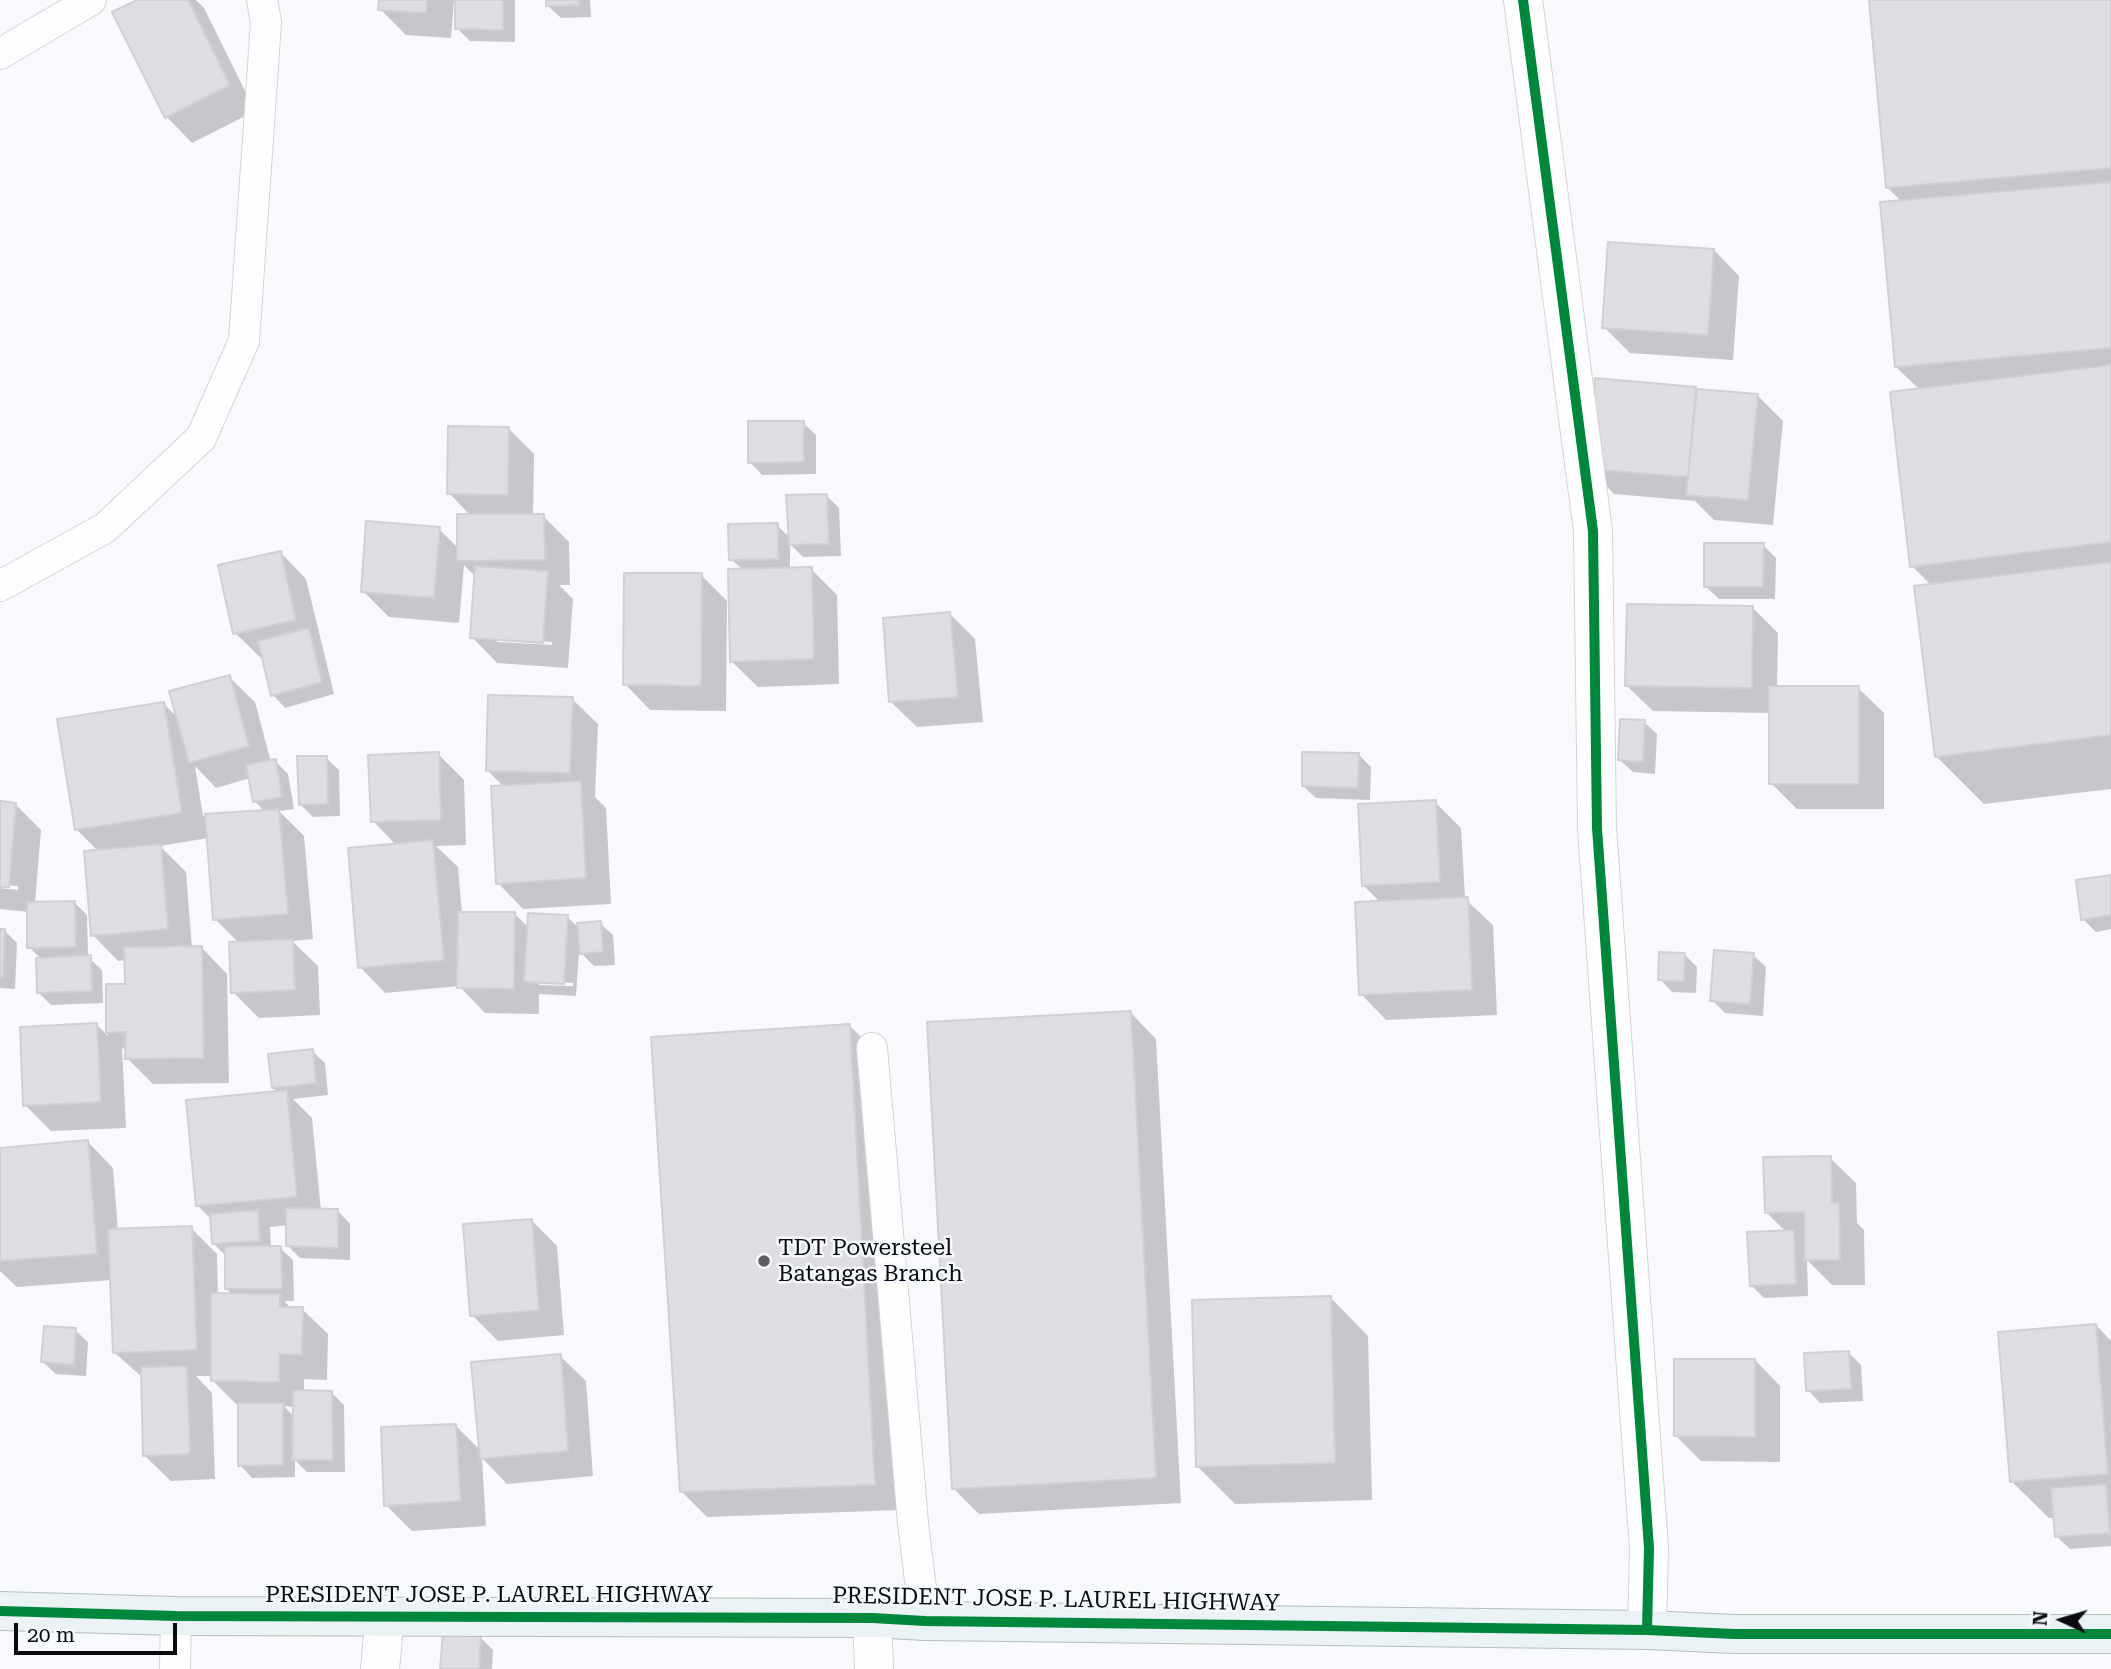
<!DOCTYPE html>
<html>
<head>
<meta charset="utf-8">
<style>
  body { margin:0 }
  #map { position:relative; width:2111px; height:1669px; overflow:hidden; background:#f8f9fd; font-family:"Roboto Serif",serif }
  canvas { display:block }
  .north { position:absolute; left:2027px; top:1585px; width:70px; height:70px; -webkit-text-stroke:5px #f6f8ff; paint-order:stroke; rotate:274deg; font-size:19px; font-weight:700; line-height:28px; text-align:center; color:#0a0b0f }
  .north::after { content:''; display:block; margin:auto; width:24px; height:32px; background:#0a0b0f; clip-path:polygon(50% 0,100% 100%,50% 72%,0 100%) }
  .scale { position:absolute; left:14px; top:1623px; width:163px; height:32px; box-sizing:border-box; border:4px solid #0a0b0f; border-top:0; padding-left:9px; font-size:21px; line-height:24px; white-space:nowrap; color:#0a0b0f; -webkit-text-stroke:5px #f6f8ff; paint-order:stroke }
</style>
</head>
<body>
<div id="map">
<canvas width="2111" height="1669"></canvas>
<div class="north">N</div>
<div class="scale">20 m</div>
</div>
<script>
const ctx = document.querySelector('canvas').getContext('2d');
ctx.lineJoin = 'round';
function paint(path, color) { ctx.fillStyle = color; ctx.fill(path, 'evenodd'); }
const shape = rows => new Path2D(rows.map(r => 'M' + r).join(''));
function trace(path, color, width, dash) { ctx.strokeStyle = color; ctx.lineWidth = width; ctx.lineCap = dash ? 'butt' : 'round'; ctx.setLineDash(dash || []); ctx.stroke(path); }
function write(font, color, halo, rows, align = 'center') {
  ctx.font = font + ' "Roboto Serif",serif'; ctx.lineWidth = 5; ctx.setLineDash([]); ctx.textBaseline = 'middle'; ctx.strokeStyle = halo; ctx.fillStyle = color; for (const [text, x, y, turn = 0] of rows) {
    ctx.save(); ctx.translate(x, y); ctx.rotate((+turn || 0) * Math.PI / 180); ctx.textAlign = isNaN(turn) ? turn : align; if (halo) ctx.strokeText(text, 0, 0); ctx.fillText(text, 0, 0); ctx.restore();
  }
}
const shadow = shape([
  [141,0,196,0,204,8,255,111,192,143,167,117,115,13],
  [381,0,454,0,451,38,406,35,380,9],
  [457,0,515,0,515,42,470,41,457,28],
  [548,0,590,0,591,17,561,18,548,6],
  [1871,0,2111,0,2111,789,1984,804,1936,756,1932,586,1912,566,1920,390,1896,367,1902,202,1887,187],
  [1714,250,1739,276,1733,360,1630,353,1604,327],
  [1597,380,1757,395,1783,421,1773,525,1714,520,1695,501,1614,494,1589,468],
  [803,423,816,435,816,474,762,475,750,462],
  [508,428,534,454,533,516,543,516,569,542,570,585,559,585,573,599,568,668,497,663,472,637,476,577,464,565,459,623,389,617,363,591,439,529,459,549,471,516,449,493],
  [497,638,552,642,552,645,497,642],
  [826,495,839,508,841,556,803,557,790,544,790,569,811,569,837,595,839,684,758,687,732,662,743,570,731,559,777,525,790,538],
  [1763,545,1776,558,1775,599,1719,599,1706,587],
  [281,553,306,579,334,694,285,708,273,695,264,658,261,658,235,633],
  [701,575,727,601,726,711,650,710,625,684],
  [1752,607,1778,633,1777,688,1858,688,1884,713,1884,809,1797,809,1771,783,1771,713,1653,711,1627,686],
  [950,614,975,639,983,722,917,727,891,702],
  [229,677,255,702,271,762,275,761,288,774,294,809,279,811,304,836,313,939,292,941,318,966,320,1015,259,1018,233,992,239,943,215,919,208,838,160,846,186,872,192,948,202,948,227,974,229,1083,153,1084,127,1058,127,1052,122,1047,126,1128,51,1131,25,1105,97,1025,108,1036,107,986,127,986,126,960,118,961,93,935,99,852,77,830,163,703,179,719],
  [195,766,216,788,250,778,255,801,265,812,203,816],
  [572,699,598,724,595,797,606,808,611,904,523,909,498,883,504,787,488,771],
  [1644,722,1657,734,1655,774,1633,772,1620,760],
  [438,754,464,780,466,845,436,846,458,867,462,913,515,914,529,928,567,917,579,928,600,923,613,935,615,965,594,966,579,951,576,996,539,994,539,1014,485,1013,459,986,385,993,360,967,396,845,373,821],
  [539,981,573,983,573,986,539,985],
  [1358,754,1371,767,1370,800,1316,798,1303,786],
  [326,758,339,770,340,816,313,817,300,804],
  [1435,802,1461,828,1465,899,1493,925,1497,1015,1386,1020,1361,994,1380,902,1364,886],
  [0,803,15,804,41,830,35,903,74,902,87,915,88,957,102,970,103,1003,51,1005,38,992,41,959,29,947,29,912,0,909,0,888,18,890,18,886,0,885],
  [2111,877,2111,929,2096,932,2083,919],
  [0,931,5,931,17,943,15,989,0,988],
  [1684,954,1697,967,1696,993,1672,992,1660,979],
  [1753,955,1766,967,1763,1016,1725,1013,1712,1000],
  [1131,1013,1156,1039,1181,1503,979,1514,953,1488],
  [850,1026,876,1052,900,1510,707,1517,681,1491],
  [312,1051,325,1063,328,1095,293,1099,312,1118,321,1211,338,1211,350,1224,350,1260,300,1258,287,1245,288,1225,270,1227,271,1248,280,1248,293,1260,294,1301,284,1301,292,1309,302,1309,328,1334,327,1380,304,1379,304,1392,331,1392,344,1405,345,1472,307,1472,295,1460,295,1477,252,1478,240,1465,238,1406,212,1380,212,1376,196,1376,212,1393,215,1479,171,1481,145,1456,143,1378,115,1353,112,1280,17,1287,0,1271,0,1149,88,1142,113,1168,118,1231,191,1228,217,1254,218,1295,233,1295,227,1289,227,1257,214,1244,212,1220,198,1206,278,1093,273,1087],
  [284,1406,294,1407,294,1417],
  [1830,1158,1856,1183,1857,1223,1864,1230,1865,1285,1832,1285,1807,1260,1808,1296,1764,1298,1751,1285,1786,1232,1766,1212],
  [531,1220,557,1246,564,1335,498,1341,472,1315],
  [1331,1298,1368,1336,1372,1500,1235,1504,1197,1466],
  [2096,1325,2111,1341,2111,1546,2070,1549,2057,1537,2055,1518,2049,1518,2011,1481],
  [75,1330,88,1342,86,1376,56,1374,43,1362],
  [1849,1353,1861,1365,1863,1401,1820,1403,1808,1390],
  [560,1356,586,1381,593,1476,507,1484,482,1458,486,1526,412,1531,386,1505,456,1426,481,1451],
  [1755,1360,1780,1386,1780,1462,1701,1461,1675,1435],
  [480,1637,493,1650,492,1669,442,1669]
]);
const building = shape([
  [137,0,188,0,230,85,165,118,112,12,137,0],
  [379,0,427,0,426,13,378,10,379,0],
  [455,0,503,0,503,30,455,29,455,0],
  [546,0,579,0,579,5,546,6,546,0],
  [1869,0,2111,0,2111,168,1886,188,1869,0],
  [2111,182,2111,348,1895,367,1880,202,2111,182],
  [1608,242,1714,249,1708,335,1602,328,1608,242],
  [2111,365,2111,542,1910,567,1890,392,2111,365],
  [1595,378,1696,387,1688,477,1587,469,1595,378],
  [1697,389,1758,394,1748,500,1686,495,1697,389],
  [748,421,804,421,804,462,748,463,748,421],
  [448,426,509,427,508,495,447,494,448,426],
  [827,494,829,544,789,545,786,495,827,494],
  [457,514,544,514,545,560,457,561,457,514],
  [366,521,440,527,434,598,361,592,366,521],
  [778,523,778,559,729,560,728,524,778,523],
  [1704,543,1764,543,1763,587,1704,587,1704,543],
  [281,551,296,620,233,634,218,565,281,551],
  [2111,562,2111,735,1935,757,1914,586,2111,562],
  [475,566,548,571,543,643,470,638,475,566],
  [812,567,814,659,730,662,728,569,812,567],
  [624,573,702,573,701,686,623,685,624,573],
  [1627,604,1753,606,1752,688,1625,686,1627,604],
  [950,612,958,697,889,702,883,618,950,612],
  [309,628,322,682,271,696,258,641,309,628],
  [230,675,249,746,189,763,169,691,230,675],
  [1769,686,1859,686,1859,784,1769,784,1769,686],
  [488,695,573,697,570,773,486,771,488,695],
  [164,702,182,813,75,830,57,719,164,702],
  [1620,719,1645,720,1643,762,1618,760,1620,719],
  [439,752,441,820,371,822,368,755,439,752],
  [1302,752,1359,753,1358,788,1302,786,1302,752],
  [297,756,327,756,328,804,299,805,297,756],
  [276,759,282,797,253,802,246,765,276,759],
  [581,781,586,878,496,884,491,786,581,781],
  [1436,800,1440,882,1362,886,1358,804,1436,800],
  [0,801,16,803,9,887,0,887,0,801],
  [279,809,288,914,213,920,205,814,279,809],
  [433,840,444,960,358,968,348,848,433,840],
  [161,844,168,929,91,936,84,851,161,844],
  [2111,875,2111,915,2081,920,2076,880,2111,875],
  [1468,897,1472,990,1359,995,1355,902,1468,897],
  [75,901,76,947,27,948,27,902,75,901],
  [458,912,515,912,514,989,457,988,458,912],
  [528,913,568,915,564,984,524,982,528,913],
  [601,921,603,952,580,954,577,923,601,921],
  [0,929,5,929,3,977,0,977,0,929],
  [293,939,295,990,231,993,229,942,293,939],
  [202,946,204,1058,125,1059,126,1032,106,1033,106,984,125,984,124,947,202,946],
  [1714,950,1754,953,1750,1004,1710,1001,1714,950],
  [1659,952,1685,953,1684,982,1658,980,1659,952],
  [91,955,92,991,37,993,36,958,91,955],
  [1131,1011,1156,1478,952,1489,927,1022,1131,1011],
  [97,1023,101,1102,23,1106,20,1027,97,1023],
  [850,1024,875,1485,680,1492,651,1037,850,1024],
  [313,1049,316,1083,272,1088,268,1054,313,1049],
  [287,1090,297,1197,196,1206,186,1100,287,1090],
  [88,1140,97,1254,0,1261,0,1148,88,1140],
  [1831,1156,1832,1203,1839,1203,1840,1260,1804,1260,1804,1212,1765,1213,1763,1157,1831,1156],
  [286,1208,338,1209,338,1248,286,1246,286,1208],
  [258,1210,260,1241,212,1244,210,1214,258,1210],
  [532,1219,539,1310,470,1316,463,1224,532,1219],
  [192,1226,197,1350,113,1353,108,1229,192,1226],
  [1794,1230,1796,1284,1750,1286,1747,1232,1794,1230],
  [225,1246,281,1246,282,1289,225,1289,225,1246],
  [211,1293,280,1294,280,1307,303,1307,302,1355,279,1354,279,1382,211,1381,211,1293],
  [1331,1296,1335,1463,1196,1467,1192,1300,1331,1296],
  [2096,1324,2108,1474,2010,1482,1998,1332,2096,1324],
  [44,1326,76,1328,74,1365,41,1362,44,1326],
  [1849,1351,1851,1389,1806,1391,1804,1353,1849,1351],
  [561,1354,568,1451,480,1459,471,1362,561,1354],
  [1674,1359,1755,1359,1755,1437,1674,1436,1674,1359],
  [187,1366,190,1454,143,1456,141,1367,187,1366],
  [293,1390,332,1391,333,1460,292,1460,293,1390],
  [238,1403,283,1403,283,1465,238,1466,238,1403],
  [456,1424,461,1501,384,1506,381,1427,456,1424],
  [2106,1484,2110,1533,2055,1537,2051,1488,2106,1484],
  [443,1633,481,1635,479,1669,440,1669,443,1633]
]);
const service = shape([
  [0,54,91,0],
  [0,586,105,528,201,438,244,341,266,22,262,0],
  [872,1048,913,1523,925,1621],
  [175,1669,176,1616]
]);
const minor = shape([
  [1523,0,1593,531,1597,828,1649,1548,1647,1630],
  [872,1618,874,1669],
  [380,1669,385,1615]
]);
const trunk = shape([
  [0,1611,176,1616,872,1618,925,1621,1647,1630,1734,1634,2111,1634]
]);
const cycleway = shape([
  [1523,0,1593,531,1597,828,1649,1548,1647,1630],
  [0,1611,176,1616,872,1618,925,1621,1647,1630,1734,1634,2111,1634]
]);
const markers = [
  [764,1261,7,"#5d5e62"]
];
const poiNames = [
  ["TDT Powersteel",778,1248],
  ["Batangas Branch",778,1274]
];
const streetNames = [
  ["PRESIDENT JOSE P. LAUREL HIGHWAY",489,1595],
  ["PRESIDENT JOSE P. LAUREL HIGHWAY",1056,1600,1]
];
paint(shadow, '#0003');
paint(building, '#dedee2');
trace(building, '#d0d0d4', 2);
trace(service, '#d3d4d8', 32);
trace(minor, '#d3d4d8', 40);
trace(trunk, '#b2bdc2', 40);
trace(service, '#fefeff', 30);
trace(minor, '#fefeff', 38);
trace(trunk, '#eaf2f4', 38);
trace(cycleway, '#00873e', 10);
for (const [x, y, r, color] of markers) { const dot = new Path2D(); dot.arc(x, y, r, 0, 2 * Math.PI); ctx.fillStyle = color; ctx.fill(dot); trace(dot, '#f6f8ff', 2.5); }
write('23px', '#0a0b0f', '#f6f8ff', poiNames, 'left');
write('23px', '#0a0b0f', '#f6f8ff', streetNames);
</script>
</body>
</html>
